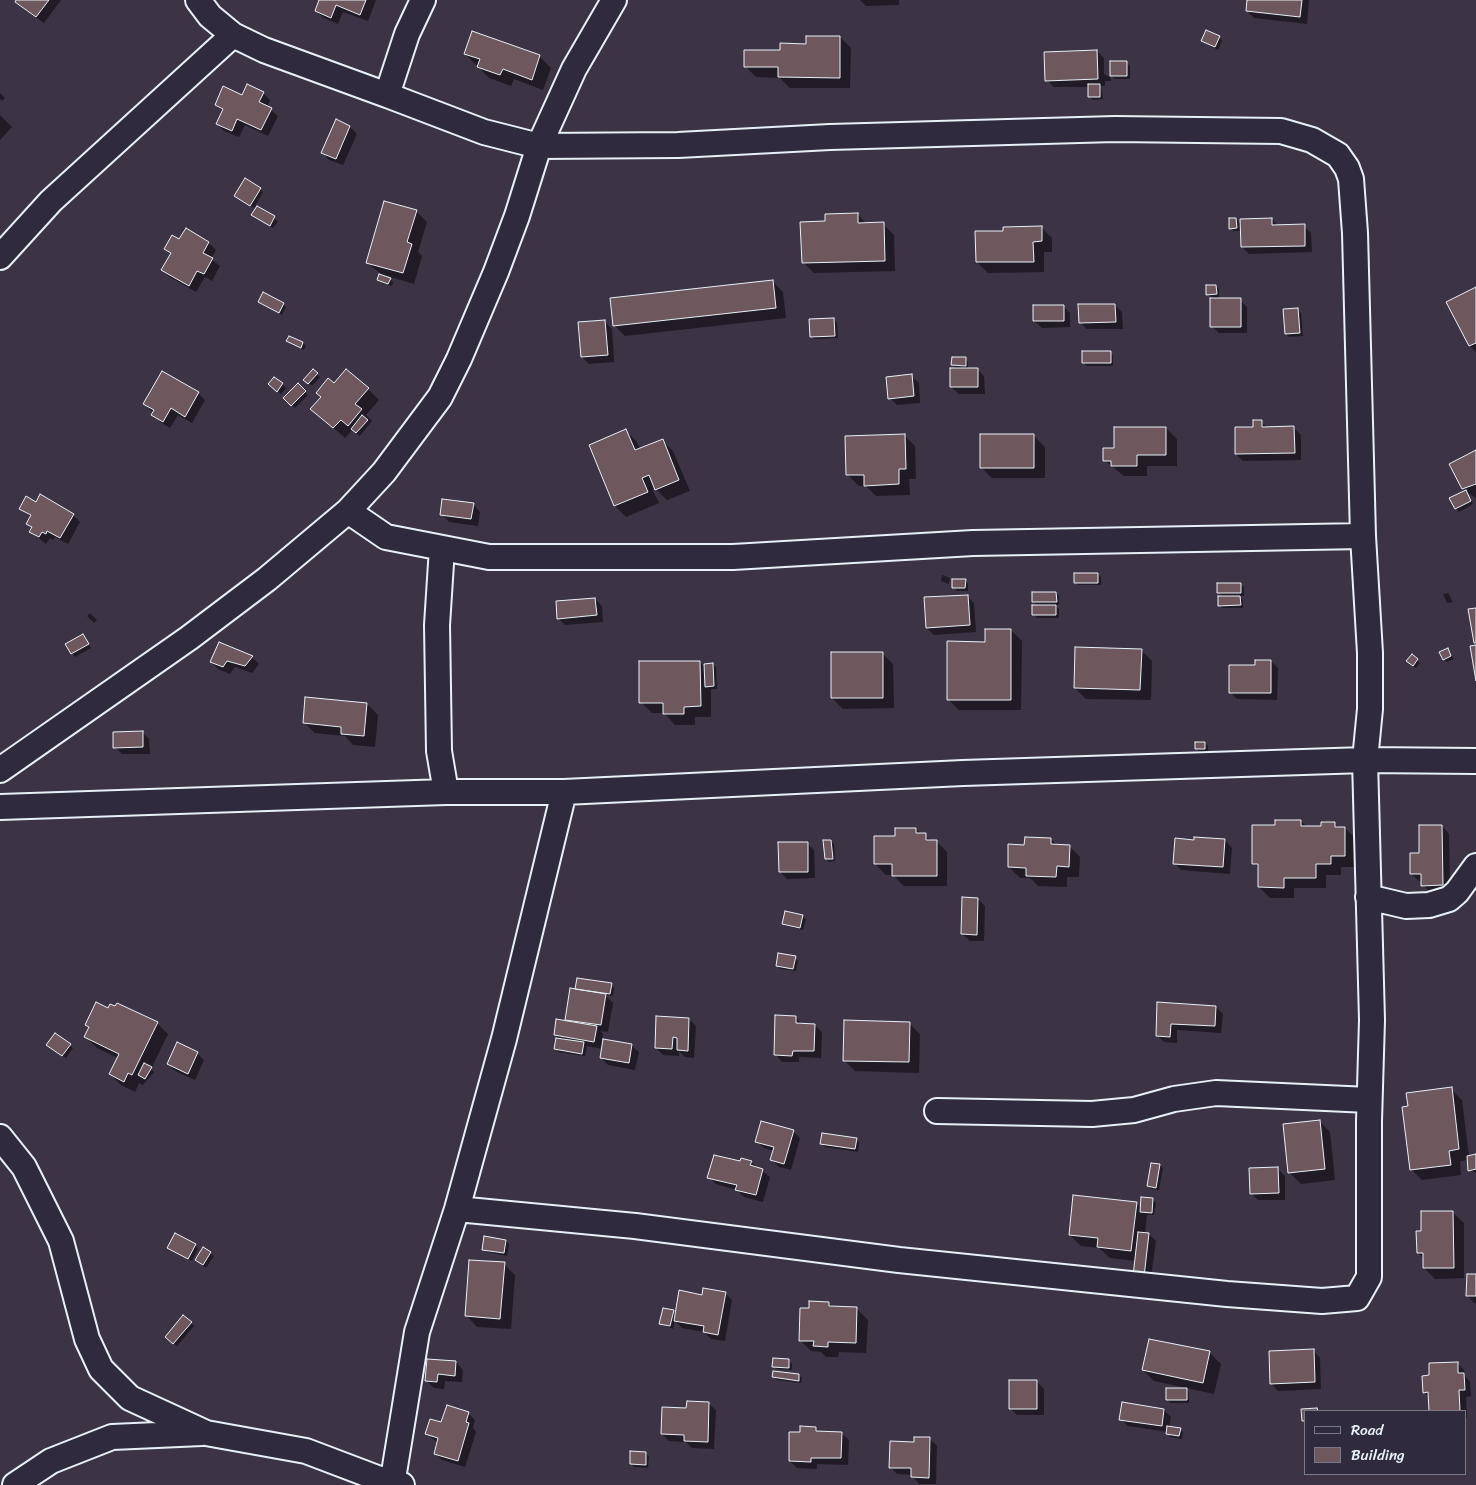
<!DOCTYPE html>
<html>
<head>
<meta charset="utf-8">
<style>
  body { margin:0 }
  #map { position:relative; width:1476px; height:1485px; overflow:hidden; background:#3c3344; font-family:Sriracha,sans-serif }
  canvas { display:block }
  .legend { position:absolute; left:1304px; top:1410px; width:162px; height:65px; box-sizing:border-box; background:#2f2a3d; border:1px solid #797a88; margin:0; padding:6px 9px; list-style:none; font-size:15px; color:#e8f1f8 }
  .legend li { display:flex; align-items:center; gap:10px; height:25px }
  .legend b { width:25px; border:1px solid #797a88 }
</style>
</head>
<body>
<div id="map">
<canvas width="1476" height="1485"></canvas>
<ul class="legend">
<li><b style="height:6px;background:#2f2a3d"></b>Road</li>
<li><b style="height:14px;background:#6e585e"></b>Building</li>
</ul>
</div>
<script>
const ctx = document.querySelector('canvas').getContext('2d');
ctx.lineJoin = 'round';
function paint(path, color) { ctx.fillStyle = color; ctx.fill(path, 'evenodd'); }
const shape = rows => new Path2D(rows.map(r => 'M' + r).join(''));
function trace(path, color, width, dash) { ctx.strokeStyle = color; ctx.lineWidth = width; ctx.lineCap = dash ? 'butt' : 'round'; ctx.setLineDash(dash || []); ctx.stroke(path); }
const shadow = shape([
  [18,0,61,0,44,23,24,9,17,2],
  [321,0,376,0,368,21,343,12,338,24,324,18,316,11],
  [860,0,899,0,899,5,866,6],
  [1248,0,1309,0,1307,24,1254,18,1247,11],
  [473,33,540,57,551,68,543,90,514,79,511,86,489,78,465,54],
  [840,37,851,48,850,88,790,88,780,78,756,77,745,66,781,51],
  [1219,37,1222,41,1218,50,1202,41],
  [1097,51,1104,58,1104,74,1111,78,1111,81,1105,81,1105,86,1101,86,1103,99,1093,100,1089,96,1089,87,1054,87,1047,80],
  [1127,63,1130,66,1130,79,1115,79,1111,76],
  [0,93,5,98,2,101,0,99],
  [263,93,270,100,267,107,278,116,268,136,245,125,239,137,224,131,217,124,223,111,216,104],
  [0,115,12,127,0,140],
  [336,121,350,127,357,134,343,165,329,160,322,152],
  [260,189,263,192,254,208,239,199],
  [257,207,278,221,273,228,253,215],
  [416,211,427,222,418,252,422,256,414,284,387,276,393,282,392,286,382,283,379,279,381,274,367,263],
  [858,215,867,224,883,224,894,235,895,271,814,273,803,262],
  [1236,219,1241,224,1272,219,1278,226,1304,226,1311,233,1312,252,1249,254,1242,247,1242,231,1234,231,1230,228],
  [1041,227,1052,238,1052,252,1044,252,1044,272,988,273,977,262],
  [180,241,209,243,216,250,211,259,220,266,212,281,205,277,196,292,170,277,163,270,171,255,166,249],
  [772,281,783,292,786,318,625,336,614,325],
  [1216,286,1219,289,1219,300,1240,300,1247,307,1247,333,1219,333,1212,326,1212,298,1208,294],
  [1476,288,1476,352,1470,346],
  [259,302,283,304,286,307,282,315],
  [1115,305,1122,312,1123,329,1087,329,1080,322],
  [1063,306,1070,313,1070,327,1042,328,1034,321],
  [1298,310,1301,313,1303,336,1289,337,1286,334],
  [834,319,837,323,838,338,814,339,811,336],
  [605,322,612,329,614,362,589,364,582,357],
  [288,341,303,343,306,346,304,350],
  [1110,352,1113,355,1113,366,1087,366,1084,363],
  [965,358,968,362,968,369,977,369,984,376,985,394,959,394,951,387,957,369,953,365],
  [313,371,320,377,312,386,305,380],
  [163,373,198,393,205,400,192,423,178,415,170,428,160,422,145,404],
  [911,376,919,383,920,403,897,405,890,398],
  [275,378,286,388,281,394,273,387],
  [298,385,308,395,295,408,285,398],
  [334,385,368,389,379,400,366,415,372,421,360,436,352,430,345,438,312,409],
  [1261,422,1268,428,1294,428,1301,435,1301,460,1243,461,1236,454],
  [1166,428,1177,439,1177,466,1147,466,1147,476,1124,476,1104,460,1116,449],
  [626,431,637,442,640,449,662,440,673,451,690,491,667,500,655,488,652,489,659,503,626,517,615,506],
  [904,435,915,446,916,479,909,479,910,495,876,496,866,486,859,486,848,475],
  [1034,436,1045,447,1045,478,992,478,981,467],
  [1476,452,1476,498,1468,493,1473,504,1459,512,1456,508,1466,491,1463,488],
  [36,503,73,515,80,522,68,544,55,537,53,540,50,538,46,544,31,532,33,528,28,523,31,517,21,508],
  [473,504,480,512,478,526,449,522,442,514],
  [1098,574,1101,577,1101,585,1079,585,1075,582],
  [942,575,950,578,949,584,941,581],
  [965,580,968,584,968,591,957,591,954,588],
  [1241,584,1244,587,1244,596,1238,596,1243,600,1243,608,1222,608,1219,605,1223,597,1219,593],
  [1056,593,1059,596,1059,605,1055,605,1059,609,1059,618,1037,618,1033,614,1038,606,1033,602],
  [1448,593,1453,602,1447,603,1443,594],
  [967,596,974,603,976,632,934,635,927,628],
  [595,599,602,606,603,622,565,625,558,618],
  [90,613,97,620,94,623,87,616],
  [1011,630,1022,641,1021,710,959,710,948,699,986,643],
  [86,639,91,648,75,657,67,645],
  [1447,649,1454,659,1447,662,1444,659],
  [1141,650,1152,661,1151,700,1086,699,1075,688],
  [882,653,893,664,894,708,843,709,832,698],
  [252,657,259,664,252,673,235,667,230,674,218,669,211,662],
  [1417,660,1420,663,1416,668,1411,664],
  [1271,661,1278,668,1277,700,1237,699,1230,692,1256,666],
  [700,662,705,667,712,664,716,667,717,689,711,689,711,717,695,717,695,725,675,725,664,713,652,713,641,702],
  [367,704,378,715,375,747,353,745,345,736,315,733,304,722],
  [142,732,149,739,150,754,122,754,115,747],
  [1205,743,1208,746,1208,752,1200,752,1196,749],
  [1301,821,1307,827,1322,827,1334,823,1339,828,1345,828,1356,839,1356,867,1341,867,1341,875,1326,875,1326,888,1294,888,1294,898,1270,898,1259,887,1259,869,1254,863,1276,826],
  [1442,826,1449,834,1450,892,1430,892,1423,885,1423,881,1419,881,1411,874,1420,854],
  [916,829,932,841,936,841,947,852,947,886,904,886,893,875,886,875,875,864,896,837],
  [1051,839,1058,846,1069,846,1080,857,1079,877,1067,877,1067,887,1038,886,1030,878,1020,878,1009,867,1025,846],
  [1176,839,1225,840,1232,848,1230,874,1181,870,1174,863],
  [831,841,834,844,835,861,829,862,826,859],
  [807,843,814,850,815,878,787,879,780,872],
  [978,899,985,906,984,941,970,941,962,934],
  [802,916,806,919,803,930,787,926,783,923],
  [795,958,798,961,796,971,780,969,777,966],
  [611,985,614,988,613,996,605,995,613,1003,608,1032,600,1031,603,1034,602,1040,631,1045,639,1052,635,1070,608,1065,601,1058,603,1049,587,1046,585,1056,559,1052,556,1049,560,1040,555,1035,570,1023,566,1019,579,991,576,988],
  [118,1004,157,1023,168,1034,151,1069,154,1072,143,1085,139,1083,135,1092,121,1085,110,1074,118,1058,97,1048,86,1037,90,1028,87,1025,108,1010,116,1008],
  [1159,1004,1216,1007,1223,1014,1221,1033,1177,1030,1177,1043,1164,1042,1157,1035],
  [795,1017,803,1025,815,1025,822,1032,821,1058,799,1057,799,1062,782,1062,775,1054],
  [689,1019,696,1026,694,1058,685,1057,679,1051,679,1056,663,1055,656,1048],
  [909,1023,920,1034,919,1073,855,1071,844,1060],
  [70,1045,73,1048,66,1058,51,1048],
  [197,1053,204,1060,195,1080,175,1071,168,1064],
  [1451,1089,1462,1100,1469,1157,1476,1156,1476,1173,1470,1170,1468,1160,1460,1161,1461,1175,1422,1180,1411,1169],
  [1319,1121,1330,1132,1335,1180,1301,1184,1290,1173],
  [793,1131,800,1138,791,1170,779,1167,772,1160,774,1151,764,1148,757,1141],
  [856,1139,859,1142,858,1152,825,1147,822,1144],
  [751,1162,770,1177,763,1202,744,1197,737,1190,716,1184,709,1177,740,1163],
  [1159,1165,1163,1168,1159,1190,1151,1189,1148,1186],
  [1277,1168,1285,1176,1285,1200,1258,1200,1251,1193],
  [1152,1199,1156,1203,1154,1215,1147,1215,1145,1234,1149,1234,1156,1241,1150,1283,1136,1261,1110,1258,1099,1248,1081,1246,1070,1235,1136,1203,1142,1209],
  [1452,1212,1464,1223,1464,1278,1435,1279,1424,1268,1424,1259,1418,1253,1422,1232],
  [506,1241,509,1244,507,1256,487,1252,484,1249],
  [195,1245,198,1248,192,1261,168,1248],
  [203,1249,214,1256,206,1268,196,1260],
  [504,1264,515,1275,511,1329,477,1327,466,1315],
  [1476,1275,1476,1303,1474,1303,1467,1295],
  [725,1293,732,1300,725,1341,711,1339,704,1332,682,1328,675,1321,673,1329,661,1324,673,1312,676,1315,703,1296],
  [829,1303,834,1308,857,1309,868,1320,866,1353,839,1352,838,1357,826,1357,821,1352,811,1351,800,1340,811,1310],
  [191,1323,194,1326,177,1346,169,1340],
  [1313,1350,1320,1358,1321,1389,1278,1391,1271,1383],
  [1210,1353,1221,1364,1214,1394,1154,1381,1143,1370],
  [789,1361,792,1364,792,1370,777,1369,774,1366],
  [456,1362,463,1370,462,1382,445,1381,444,1389,434,1388,427,1381],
  [1457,1363,1464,1370,1465,1376,1470,1382,1471,1396,1466,1397,1467,1418,1465,1418,1465,1411,1430,1411,1429,1397,1424,1392,1430,1377],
  [799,1375,802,1378,801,1383,777,1380,774,1377],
  [1037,1382,1044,1389,1044,1415,1017,1415,1010,1408],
  [1186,1389,1189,1392,1189,1403,1171,1403,1167,1400],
  [708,1403,716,1410,714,1449,692,1448,686,1442,669,1441,662,1434,688,1409],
  [1164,1410,1171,1417,1169,1427,1180,1429,1183,1432,1182,1439,1170,1437,1168,1432,1128,1426,1121,1419],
  [468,1413,475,1420,473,1428,476,1432,465,1467,442,1460,435,1453,438,1443,427,1434,442,1424],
  [816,1428,820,1433,841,1433,849,1440,848,1465,817,1464,817,1469,797,1468,790,1461,802,1433],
  [930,1439,937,1446,936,1484,919,1484,912,1475,897,1474,890,1467,915,1443],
  [645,1453,649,1456,648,1468,634,1467,631,1464]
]);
const building = shape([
  [16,0,49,0,36,17,15,2,16,0],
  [319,0,366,0,360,15,336,5,331,18,315,11,319,0],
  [1247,0,1302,0,1300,17,1246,11,1247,0],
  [1206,30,1220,36,1215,47,1201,41,1206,30],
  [472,31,540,55,532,80,503,69,500,75,477,67,480,59,464,54,472,31],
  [806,36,840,36,840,78,778,77,778,67,744,67,744,50,780,50,780,43,806,44,806,36],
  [1097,50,1098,79,1045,81,1044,52,1097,50],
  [1110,61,1127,61,1127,76,1110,76,1110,61],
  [247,84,264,92,259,102,272,108,261,130,237,119,232,131,216,124,223,109,215,105,223,86,242,95,247,84],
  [1088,84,1100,84,1100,97,1088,97,1088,84],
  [336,119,350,126,336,159,321,153,336,119],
  [245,178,261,188,250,206,234,196,245,178],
  [384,201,417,210,407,242,412,244,403,273,366,263,384,201],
  [257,206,275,216,270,226,251,215,257,206],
  [858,213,858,223,884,222,885,261,802,263,800,222,825,221,825,214,858,213],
  [1229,218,1236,218,1237,228,1229,229,1229,218],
  [1272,218,1272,225,1305,224,1305,246,1241,247,1240,219,1272,218],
  [1042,226,1042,241,1033,242,1034,262,976,262,975,231,1003,231,1003,227,1042,226],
  [186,228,209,242,203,253,213,258,204,274,197,271,189,286,161,270,171,253,164,249,172,235,179,239,186,228],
  [379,274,391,278,388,284,377,280,379,274],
  [773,280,776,308,613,326,610,298,773,280],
  [1206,285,1216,285,1217,294,1206,295,1206,285],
  [1476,287,1476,343,1469,346,1446,302,1476,287],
  [263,292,284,303,279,313,258,302,263,292],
  [1210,298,1241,298,1241,327,1210,327,1210,298],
  [1078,304,1115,304,1116,322,1079,323,1078,304],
  [1033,305,1064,305,1064,321,1033,321,1033,305],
  [1298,308,1300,333,1285,334,1283,309,1298,308],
  [834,318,835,336,810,337,809,319,834,318],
  [605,320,608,355,581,357,578,322,605,320],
  [289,336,303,342,301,348,286,341,289,336],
  [1082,351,1111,351,1111,363,1082,363,1082,351],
  [952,357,966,357,966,366,951,365,952,357],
  [950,368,978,368,978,387,950,387,950,368],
  [313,369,318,373,308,384,303,380,313,369],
  [346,369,369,388,355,404,362,409,348,426,341,420,333,428,310,409,321,397,316,393,328,378,334,383,346,369],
  [162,371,199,392,185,417,171,408,163,422,151,415,154,410,143,404,162,371],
  [912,374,914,396,888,399,886,377,912,374],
  [274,377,283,383,277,392,268,384,274,377],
  [298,383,306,391,291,406,283,398,298,383],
  [362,415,368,420,356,433,351,429,362,415],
  [1253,420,1262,420,1262,427,1294,426,1295,453,1235,454,1235,427,1253,427,1253,420],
  [1114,427,1166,427,1166,455,1137,455,1137,466,1111,466,1111,461,1103,461,1103,448,1114,448,1114,427],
  [626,429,635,450,663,439,679,480,655,490,649,475,642,478,648,492,614,506,589,445,626,429],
  [905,434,906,469,899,469,899,484,864,486,864,475,846,475,845,436,905,434],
  [980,434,1034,434,1034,468,980,468,980,434],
  [1476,450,1476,484,1462,489,1449,464,1476,450],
  [1466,490,1471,501,1455,509,1449,498,1466,490],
  [40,494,74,514,60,538,47,531,46,534,42,532,39,537,29,532,32,527,26,524,31,515,19,509,26,496,36,502,40,494],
  [442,499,474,503,471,519,440,515,442,499],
  [1074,573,1098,573,1098,583,1074,583,1074,573],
  [952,579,966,579,965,588,952,588,952,579],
  [1217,583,1241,583,1241,593,1217,593,1217,583],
  [1032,592,1056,592,1057,602,1032,602,1032,592],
  [968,595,970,625,926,628,924,597,968,595],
  [1218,596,1240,596,1241,605,1218,606,1218,596],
  [595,598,597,615,557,619,556,601,595,598],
  [1032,605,1056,605,1056,615,1032,615,1032,605],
  [1476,608,1476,643,1474,643,1468,609,1476,608],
  [985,629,1011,629,1011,700,947,700,947,641,985,642,985,629],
  [83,634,89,644,71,654,65,644,83,634],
  [219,642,253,656,245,666,227,661,223,667,210,662,219,642],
  [1476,645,1476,681,1470,646,1476,645],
  [1075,647,1142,649,1140,690,1074,688,1075,647],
  [1448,648,1451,656,1443,660,1439,652,1448,648],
  [831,652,883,652,883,698,831,698,831,652],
  [1412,654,1418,659,1413,666,1406,661,1412,654],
  [1255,660,1271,660,1271,693,1229,693,1229,665,1255,665,1255,660],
  [639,661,700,661,701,706,684,707,684,714,663,714,663,703,639,703,639,661],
  [713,663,714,686,705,687,704,664,713,663],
  [305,697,367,703,364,736,341,734,341,727,303,723,305,697],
  [143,731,143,747,113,748,113,732,143,731],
  [1195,742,1205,742,1205,749,1195,749,1195,742],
  [1275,820,1301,820,1301,826,1321,826,1321,822,1335,822,1335,827,1345,827,1345,856,1331,856,1331,864,1316,864,1316,878,1284,878,1284,888,1258,887,1258,864,1252,864,1252,825,1275,825,1275,820],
  [1419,825,1442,825,1443,885,1421,886,1421,874,1410,874,1410,853,1419,853,1419,825],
  [895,828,916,828,916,833,926,833,926,840,937,840,937,876,892,876,892,864,874,864,874,836,895,836,895,828],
  [1025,837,1051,838,1051,844,1070,845,1069,867,1057,866,1056,877,1026,876,1026,868,1008,867,1008,844,1024,845,1025,837],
  [1194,837,1225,839,1223,867,1173,864,1175,838,1194,840,1194,837],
  [823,840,831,840,833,859,825,859,823,840],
  [778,842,808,842,808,872,779,872,778,842],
  [962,897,978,898,977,935,961,934,962,897],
  [785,911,803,915,800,928,782,924,785,911],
  [778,953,796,956,793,969,776,966,778,953],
  [577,978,612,983,610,994,575,989,577,978],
  [570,988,606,994,601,1025,565,1020,570,988],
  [96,1002,108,1008,110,1004,115,1006,117,1003,158,1022,132,1075,128,1073,124,1082,109,1074,119,1054,84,1037,89,1027,85,1025,96,1002],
  [1157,1002,1216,1006,1215,1026,1171,1024,1170,1037,1156,1036,1157,1002],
  [775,1015,796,1016,796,1023,815,1024,814,1051,793,1051,792,1056,774,1055,775,1015],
  [656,1016,689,1018,688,1051,677,1050,677,1038,673,1037,672,1049,655,1048,656,1016],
  [556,1019,597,1026,594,1042,554,1035,556,1019],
  [844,1020,910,1022,909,1062,843,1061,844,1020],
  [55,1033,71,1044,62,1056,46,1045,55,1033],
  [556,1038,584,1042,582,1054,554,1049,556,1038],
  [603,1039,632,1044,629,1063,600,1058,603,1039],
  [177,1042,198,1052,188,1074,167,1064,177,1042],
  [144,1063,152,1067,145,1079,138,1075,144,1063],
  [1452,1087,1459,1149,1449,1151,1451,1165,1410,1170,1402,1107,1408,1106,1406,1093,1452,1087],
  [1320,1120,1325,1169,1288,1173,1283,1124,1320,1120],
  [761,1121,794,1130,784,1164,770,1160,774,1147,755,1142,761,1121],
  [822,1133,857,1138,855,1149,820,1144,822,1133],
  [1476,1154,1476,1169,1468,1171,1467,1156,1476,1154],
  [714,1155,740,1161,741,1158,752,1161,750,1165,763,1169,756,1195,735,1190,737,1185,707,1178,714,1155],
  [1151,1163,1160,1164,1156,1188,1147,1186,1151,1163],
  [1278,1167,1279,1193,1250,1194,1249,1168,1278,1167],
  [1073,1195,1137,1202,1131,1251,1097,1247,1098,1238,1069,1235,1073,1195],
  [1141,1197,1153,1198,1152,1213,1140,1212,1141,1197],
  [1421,1211,1453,1211,1454,1268,1423,1268,1423,1253,1417,1253,1416,1231,1421,1231,1421,1211],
  [1138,1232,1149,1233,1144,1277,1133,1276,1138,1232],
  [175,1233,196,1244,188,1259,167,1248,175,1233],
  [484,1236,506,1240,504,1253,482,1250,484,1236],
  [203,1247,211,1252,203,1265,195,1260,203,1247],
  [469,1260,505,1262,500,1319,465,1316,469,1260],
  [1467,1274,1476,1274,1476,1296,1466,1296,1467,1274],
  [703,1288,726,1292,718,1335,703,1332,704,1326,674,1321,679,1290,702,1295,703,1288],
  [809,1301,829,1302,829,1306,857,1307,856,1343,828,1342,828,1347,813,1346,814,1341,799,1341,800,1308,809,1308,809,1301],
  [663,1308,674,1310,670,1326,659,1324,663,1308],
  [183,1315,192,1322,173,1344,165,1337,183,1315],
  [1149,1339,1210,1351,1203,1383,1142,1370,1149,1339],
  [1314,1349,1315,1382,1270,1384,1269,1351,1314,1349],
  [773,1358,789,1359,789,1368,772,1367,773,1358],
  [427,1359,456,1361,455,1376,438,1374,437,1382,425,1381,427,1359],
  [1458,1362,1458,1373,1464,1373,1465,1390,1459,1390,1460,1411,1429,1411,1428,1392,1423,1393,1422,1376,1429,1375,1429,1363,1458,1362],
  [773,1371,799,1374,799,1381,772,1377,773,1371],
  [1009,1380,1037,1380,1037,1409,1009,1409,1009,1380],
  [1166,1388,1187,1388,1187,1400,1166,1400,1166,1388],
  [687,1401,709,1402,708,1442,684,1441,684,1435,661,1434,662,1407,686,1408,687,1401],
  [1122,1402,1164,1409,1162,1426,1119,1420,1122,1402],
  [447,1405,469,1412,466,1422,469,1423,458,1461,434,1454,438,1438,425,1434,430,1419,441,1422,447,1405],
  [1317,1408,1318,1411,1305,1411,1305,1421,1302,1421,1301,1409,1317,1408],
  [800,1426,816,1427,816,1431,842,1432,841,1458,811,1458,811,1462,789,1461,789,1432,800,1432,800,1426],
  [1167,1426,1181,1428,1179,1436,1166,1434,1167,1426],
  [914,1437,930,1437,929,1478,911,1477,911,1468,889,1468,890,1441,914,1442,914,1437],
  [630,1451,646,1452,646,1465,630,1464,630,1451]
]);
const minor = shape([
  [198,0,210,16,233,35,264,50,387,95],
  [0,257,51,201,233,35],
  [348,511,386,537,489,557,733,557,973,543,1363,536],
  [442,548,437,625,439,751,446,792],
  [0,770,189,638,267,579,348,511,384,472,440,397,459,359,496,272,517,216,539,146,574,69,614,0],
  [0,807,446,792,564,792,963,773,1365,760,1370,709,1370,653,1363,536,1355,233,1351,179,1347,168,1338,155,1312,140,1281,131,1115,129,830,137,678,145,539,146,484,132,387,95,407,34,423,0],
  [1368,897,1406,906,1429,905,1449,899,1457,892,1476,866],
  [937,1111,1092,1114,1134,1110,1174,1099,1216,1093,1369,1100],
  [0,1137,24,1167,61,1241,87,1339,101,1369,130,1398,206,1433,306,1451,393,1484,402,1485],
  [457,1209,635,1226,899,1260,1227,1294,1322,1301,1357,1298,1369,1277,1369,1121,1372,1020,1365,760,1476,761],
  [15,1485,51,1461,112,1437,202,1433],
  [392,1485,417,1332,457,1209,504,1039,564,792]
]);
paint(shadow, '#0007');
paint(building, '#6e585e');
trace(building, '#e8f1f8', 1);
trace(minor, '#e8f1f8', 28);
trace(minor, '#2f2a3d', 24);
</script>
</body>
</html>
